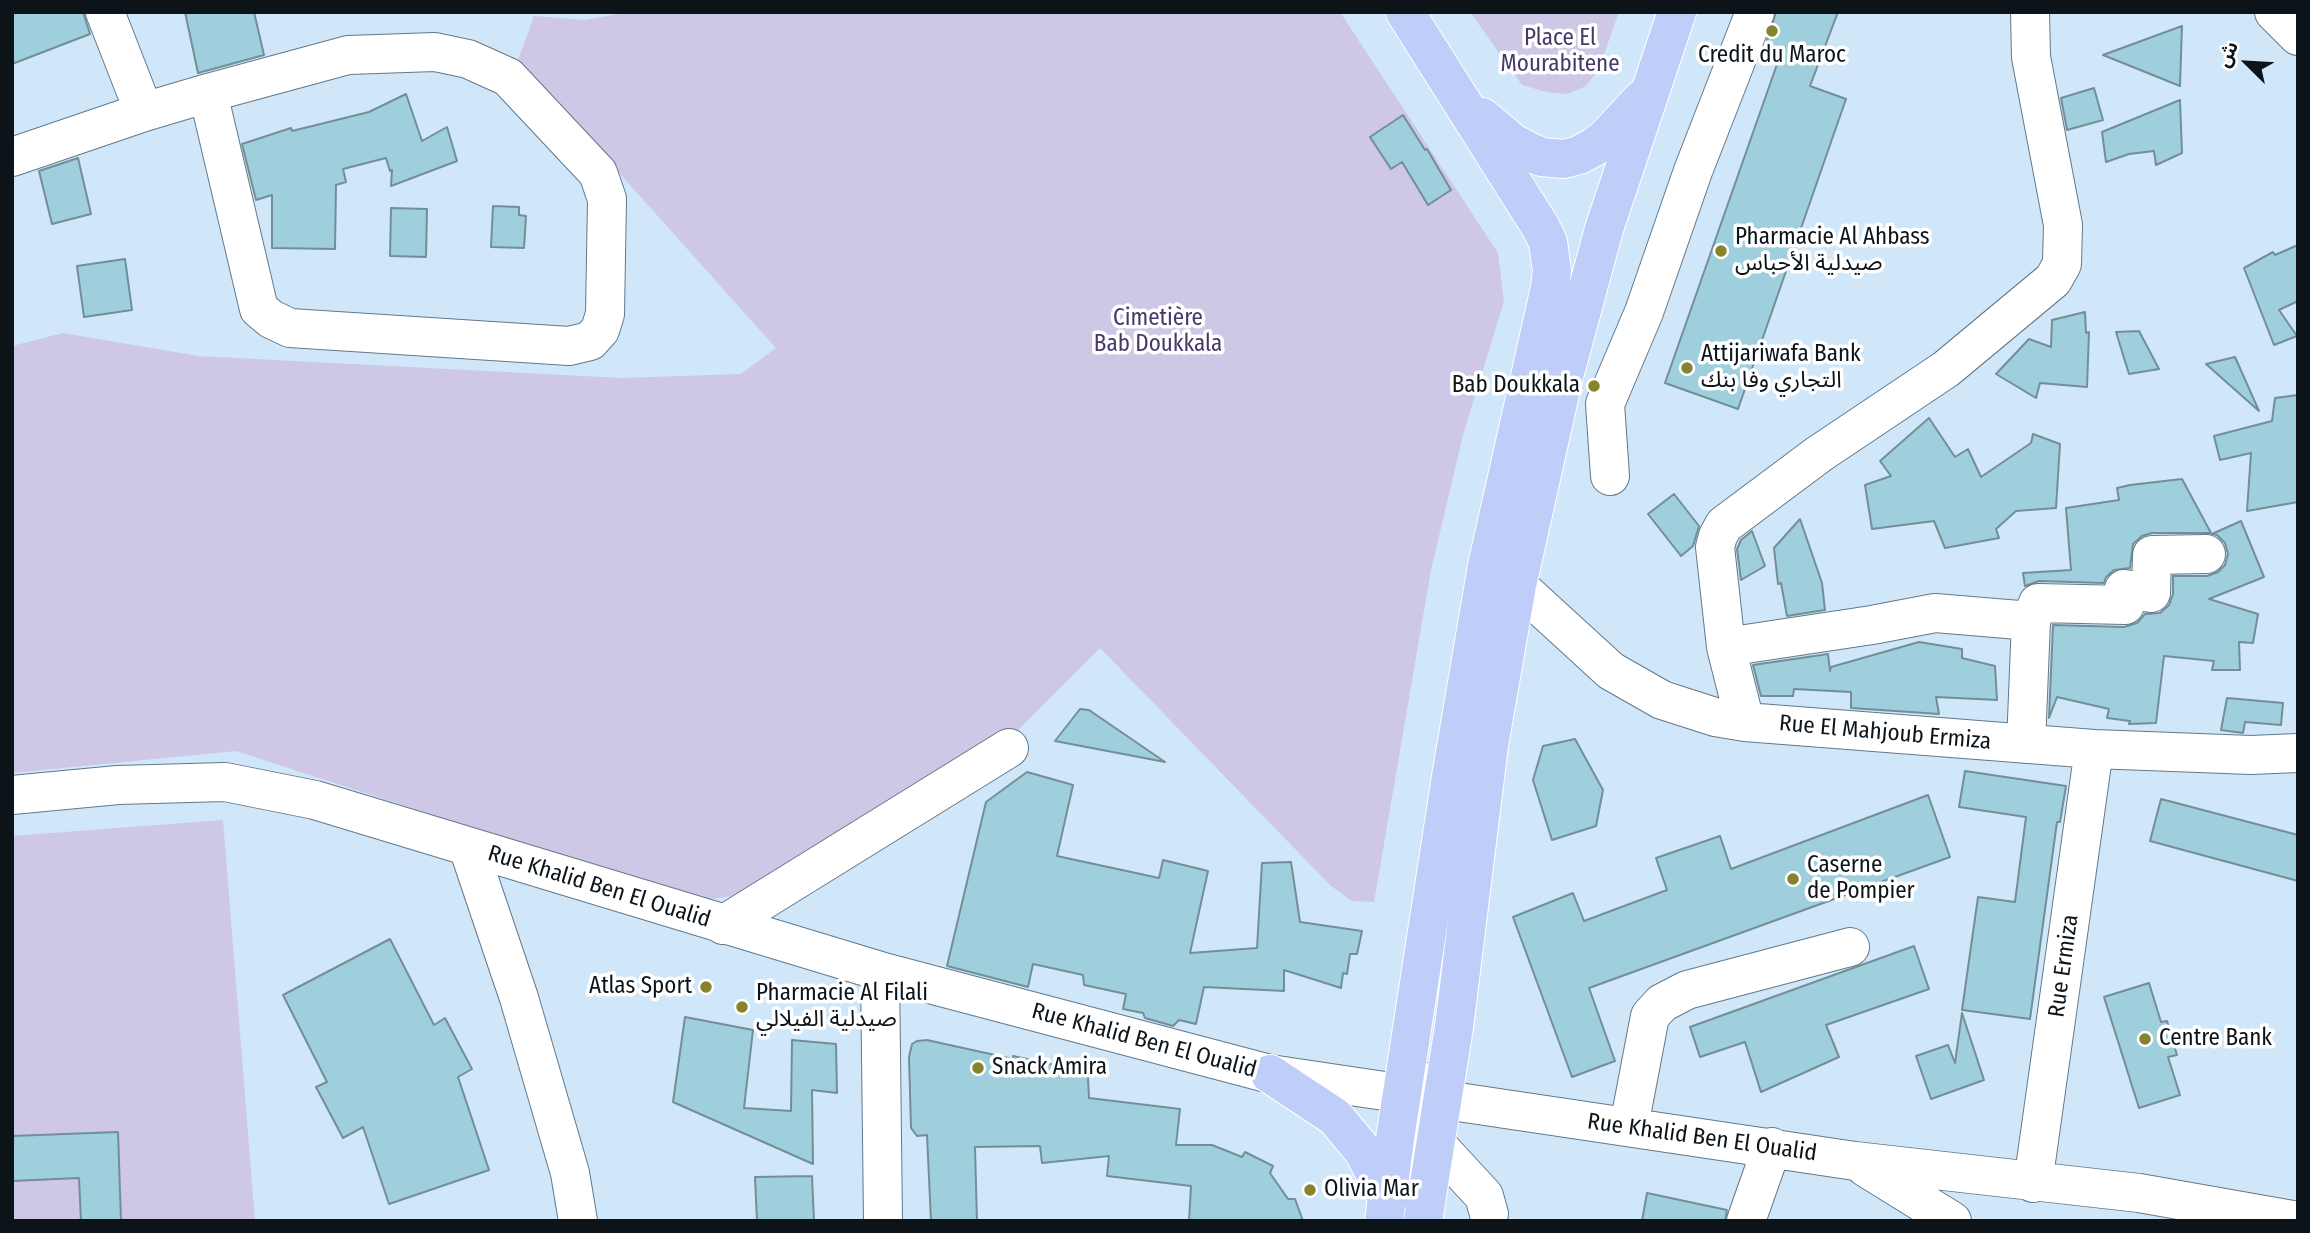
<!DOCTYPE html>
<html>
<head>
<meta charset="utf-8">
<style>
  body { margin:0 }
  #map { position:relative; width:2310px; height:1233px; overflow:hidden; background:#d0e7fa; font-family:"Fira Sans Condensed","Noto Sans Arabic",sans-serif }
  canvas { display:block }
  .frame { position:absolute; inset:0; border:14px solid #0c141a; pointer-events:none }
  .north { position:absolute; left:2212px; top:28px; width:70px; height:70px; -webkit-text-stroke:5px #fff; paint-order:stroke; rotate:294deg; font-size:19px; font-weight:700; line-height:28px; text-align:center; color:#0c141a }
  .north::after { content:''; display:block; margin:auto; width:24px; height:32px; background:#0c141a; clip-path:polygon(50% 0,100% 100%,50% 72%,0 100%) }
</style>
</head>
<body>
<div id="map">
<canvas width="2310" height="1233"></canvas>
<div class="frame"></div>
<div class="north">ش</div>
</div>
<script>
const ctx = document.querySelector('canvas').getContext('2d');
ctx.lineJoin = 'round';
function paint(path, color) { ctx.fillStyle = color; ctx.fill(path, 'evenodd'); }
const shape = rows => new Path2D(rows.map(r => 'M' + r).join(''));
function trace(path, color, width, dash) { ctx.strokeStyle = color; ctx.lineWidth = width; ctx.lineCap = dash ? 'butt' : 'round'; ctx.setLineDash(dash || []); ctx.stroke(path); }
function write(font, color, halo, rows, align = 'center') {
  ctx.font = font + ' "Fira Sans Condensed","Noto Sans Arabic",sans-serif'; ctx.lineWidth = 7; ctx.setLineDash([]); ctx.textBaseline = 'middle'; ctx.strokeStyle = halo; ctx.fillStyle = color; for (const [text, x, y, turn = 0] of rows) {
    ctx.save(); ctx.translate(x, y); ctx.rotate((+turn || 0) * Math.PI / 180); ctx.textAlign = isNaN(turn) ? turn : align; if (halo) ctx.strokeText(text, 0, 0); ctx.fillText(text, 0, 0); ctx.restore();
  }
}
const green = shape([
  [632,12,1340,12,1498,253,1504,301,1463,435,1431,570,1374,902,1352,901,1331,886,1100,648,1018,730,752,893,698,901,236,751,12,773,12,346,63,333,198,356,621,378,741,374,776,348,518,60,534,16,584,20],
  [1470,12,1619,12,1598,71,1586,86,1567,94,1546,92,1522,85],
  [223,820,255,1221,12,1221,12,836]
]);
const building = shape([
  [12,12,83,12,90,34,12,64,12,12],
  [185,12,254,12,264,55,198,73,185,12],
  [1776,12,1838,12,1810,86,1846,99,1738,409,1665,383,1782,50,1766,44,1776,12],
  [2182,26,2180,86,2103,55,2152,37,2182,26],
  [2094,88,2103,120,2067,130,2061,98,2094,88],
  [406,94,422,141,447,127,457,161,391,186,392,170,390,171,386,158,343,169,346,182,336,185,335,249,272,248,272,195,256,200,242,144,291,128,292,131,369,112,406,94],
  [2180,100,2182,153,2156,165,2154,151,2129,154,2106,162,2102,132,2180,100],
  [1403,115,1425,150,1427,149,1451,190,1428,205,1402,162,1391,169,1370,137,1403,115],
  [78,158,91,214,52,224,39,171,78,158],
  [493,206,519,207,519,215,526,216,524,248,491,247,493,206],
  [391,208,427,209,426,257,390,256,391,208],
  [2298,245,2298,301,2279,310,2297,336,2274,345,2244,268,2273,252,2275,255,2298,245],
  [125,259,132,310,84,317,77,266,125,259],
  [2085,312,2086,333,2089,332,2087,387,2040,383,2036,398,1996,374,2029,339,2051,347,2052,320,2085,312],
  [2139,331,2159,369,2129,374,2116,332,2139,331],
  [2235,357,2259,411,2206,364,2235,357],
  [2298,395,2298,502,2247,511,2251,453,2220,460,2214,436,2272,421,2275,398,2298,395],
  [1929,418,1955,457,1968,449,1981,477,2031,443,2033,434,2060,444,2056,508,2016,511,1996,529,1999,538,1945,548,1934,521,1872,529,1865,485,1891,476,1880,461,1929,418],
  [2182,479,2211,533,2152,533,2142,536,2133,544,2130,568,2114,570,2106,577,2104,583,2039,581,2025,586,2023,573,2071,570,2066,508,2119,500,2117,488,2130,485,2182,479],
  [1674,494,1699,526,1693,546,1681,556,1648,514,1674,494],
  [1800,519,1822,583,1825,610,1787,616,1781,583,1778,584,1774,548,1800,519],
  [2241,521,2264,577,2209,599,2258,614,2253,643,2239,642,2240,670,2212,670,2214,661,2164,656,2156,723,2129,724,2130,721,2107,718,2109,709,2057,697,2049,718,2053,625,2124,627,2137,623,2145,614,2160,613,2169,605,2173,594,2173,576,2207,576,2218,572,2225,565,2228,554,2225,543,2217,535,2212,534,2241,521],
  [1752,531,1765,566,1741,580,1737,549,1741,540,1752,531],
  [1919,642,1962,649,1962,658,1995,666,1997,700,1936,697,1939,714,1851,708,1851,692,1794,689,1793,696,1761,696,1753,665,1828,654,1830,671,1831,667,1919,642],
  [2227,698,2283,703,2281,725,2245,722,2243,733,2221,730,2227,698],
  [1080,709,1089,710,1165,762,1055,741,1080,709],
  [1575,739,1603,790,1596,826,1552,840,1533,780,1543,746,1575,739],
  [1965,771,2066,786,2060,822,2057,822,2030,1019,1962,1010,1978,897,2015,902,2026,817,1959,807,1965,771],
  [1027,772,1073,785,1057,856,1159,878,1163,860,1208,871,1190,953,1257,948,1262,863,1291,862,1300,922,1362,931,1357,954,1350,954,1347,974,1343,973,1341,988,1284,970,1284,991,1204,987,1196,1024,1179,1020,1173,1026,1145,1018,1143,1013,1123,1009,1126,994,1084,985,1083,975,1033,964,1028,987,947,966,986,802,1027,772],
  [1928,795,1950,857,1589,988,1615,1061,1572,1077,1513,917,1573,893,1584,921,1667,890,1656,858,1720,836,1731,869,1928,795],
  [2161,799,2298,835,2298,881,2150,841,2161,799],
  [390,939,434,1025,445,1018,472,1069,458,1077,489,1170,389,1204,363,1127,343,1138,316,1087,327,1082,283,995,390,939],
  [1914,946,1929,989,1826,1025,1839,1057,1761,1092,1745,1042,1700,1057,1690,1027,1914,946],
  [2149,983,2161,1022,2167,1021,2177,1055,2168,1057,2180,1095,2139,1108,2104,997,2149,983],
  [1962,1013,1984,1080,1931,1099,1916,1056,1948,1045,1955,1063,1962,1013],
  [685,1017,753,1030,744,1108,791,1111,792,1040,836,1044,837,1093,812,1090,813,1164,673,1102,685,1017],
  [927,1040,1013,1059,1013,1056,1078,1070,1077,1075,1088,1077,1089,1098,1180,1109,1176,1145,1212,1145,1242,1157,1245,1152,1273,1166,1270,1173,1288,1199,1295,1199,1303,1221,1189,1221,1191,1186,1107,1176,1109,1156,1042,1163,1040,1146,975,1147,977,1221,931,1221,927,1135,917,1136,911,1128,909,1057,912,1044,917,1041,927,1040],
  [118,1132,121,1221,81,1221,79,1178,12,1181,12,1136,118,1132],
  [812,1176,814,1221,757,1221,755,1177,812,1176],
  [1647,1193,1727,1210,1725,1221,1642,1221,1647,1193]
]);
const minor = shape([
  [105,12,144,112],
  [2274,12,2298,36],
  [12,157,144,112,208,93,348,55,435,52,468,59,508,77,598,173,607,199,605,314,600,330,590,341,569,346,290,328,271,319,259,309,208,93],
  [1610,476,1605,404,1644,312,1693,171,1755,12],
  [1517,585,1611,671,1662,700,1715,717,1745,722,2094,749,2251,755,2298,753],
  [2031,621,2038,603,2125,605,2124,589,2151,593,2152,555,2206,554],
  [1726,647,1872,625,1935,613,2031,621,2026,744],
  [1745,722,1726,647,1715,547,1718,536,1724,525,1819,454,1946,369,2053,280,2062,264,2063,225,2031,57,2030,12],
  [12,795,118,785,225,782,315,800,880,971,1270,1074,1855,1161,2139,1193,2298,1221],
  [468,847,519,998,570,1173,578,1221],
  [723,925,1009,748],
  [880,971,883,1221],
  [1629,1126,1650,1016,1662,1003,1687,990,1850,947],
  [1436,1144,1484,1196,1489,1214],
  [1865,1167,1952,1221],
  [2033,1183,2094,749],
  [1404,1221,1424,1098,1430,1082],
  [1746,1221,1772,1147]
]);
const major = shape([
  [1482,117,1513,143,1532,153,1542,157,1564,159,1579,155,1594,147,1606,138,1642,99],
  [1270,1074,1335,1117,1364,1152,1388,1200],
  [1384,1221,1396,1132,1451,777,1487,566,1550,288,1552,271,1548,242,1540,226,1405,12],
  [1423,1221,1454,1027,1489,745,1517,585,1563,380,1604,229,1677,12]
]);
const markers = [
  [1772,31,7,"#85842d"],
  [1721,251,7,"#85842d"],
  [1687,368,7,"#85842d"],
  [1594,386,7,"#85842d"],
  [1793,879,7,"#85842d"],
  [706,987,7,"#85842d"],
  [742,1007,7,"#85842d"],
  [2145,1039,7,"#85842d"],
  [978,1068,7,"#85842d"],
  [1310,1190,7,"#85842d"]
];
const parkNames = [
  ["Place El",1560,39],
  ["Mourabitene",1560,65],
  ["Cimetière",1158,319],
  ["Bab Doukkala",1158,345]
];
const poiNames = [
  ["Credit du Maroc",1772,56,"center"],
  ["Pharmacie Al Ahbass",1735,238],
  ["صيدلية الأحباس",1735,264],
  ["Attijariwafa Bank",1701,355],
  ["التجاري وفا بنك",1701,381],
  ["Bab Doukkala",1580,386,"right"],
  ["Caserne",1807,866],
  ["de Pompier",1807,892],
  ["Atlas Sport",692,987,"right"],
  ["Pharmacie Al Filali",756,994],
  ["صيدلية الفيلالي",756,1020],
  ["Centre Bank",2159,1039],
  ["Snack Amira",992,1068],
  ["Olivia Mar",1324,1190]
];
const streetNames = [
  ["Rue El Mahjoub Ermiza",1885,733,5],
  ["Rue Khalid Ben El Oualid",599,887,17],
  ["Rue Ermiza",2064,966,-82],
  ["Rue Khalid Ben El Oualid",1144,1041,15],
  ["Rue Khalid Ben El Oualid",1702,1138,8]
];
paint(green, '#cec7e5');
paint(building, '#9fcfdc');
trace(building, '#728f97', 2);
trace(minor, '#647889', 40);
trace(major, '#fff', 40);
trace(minor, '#fff', 38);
trace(major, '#bfcdf9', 38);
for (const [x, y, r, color] of markers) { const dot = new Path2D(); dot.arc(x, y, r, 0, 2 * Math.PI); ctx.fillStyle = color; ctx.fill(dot); trace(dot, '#fff', 2.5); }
write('23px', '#473869', '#fff', parkNames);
write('23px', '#0c141a', '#fff', poiNames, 'left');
write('23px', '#0c141a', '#fff', streetNames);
</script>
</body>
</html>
